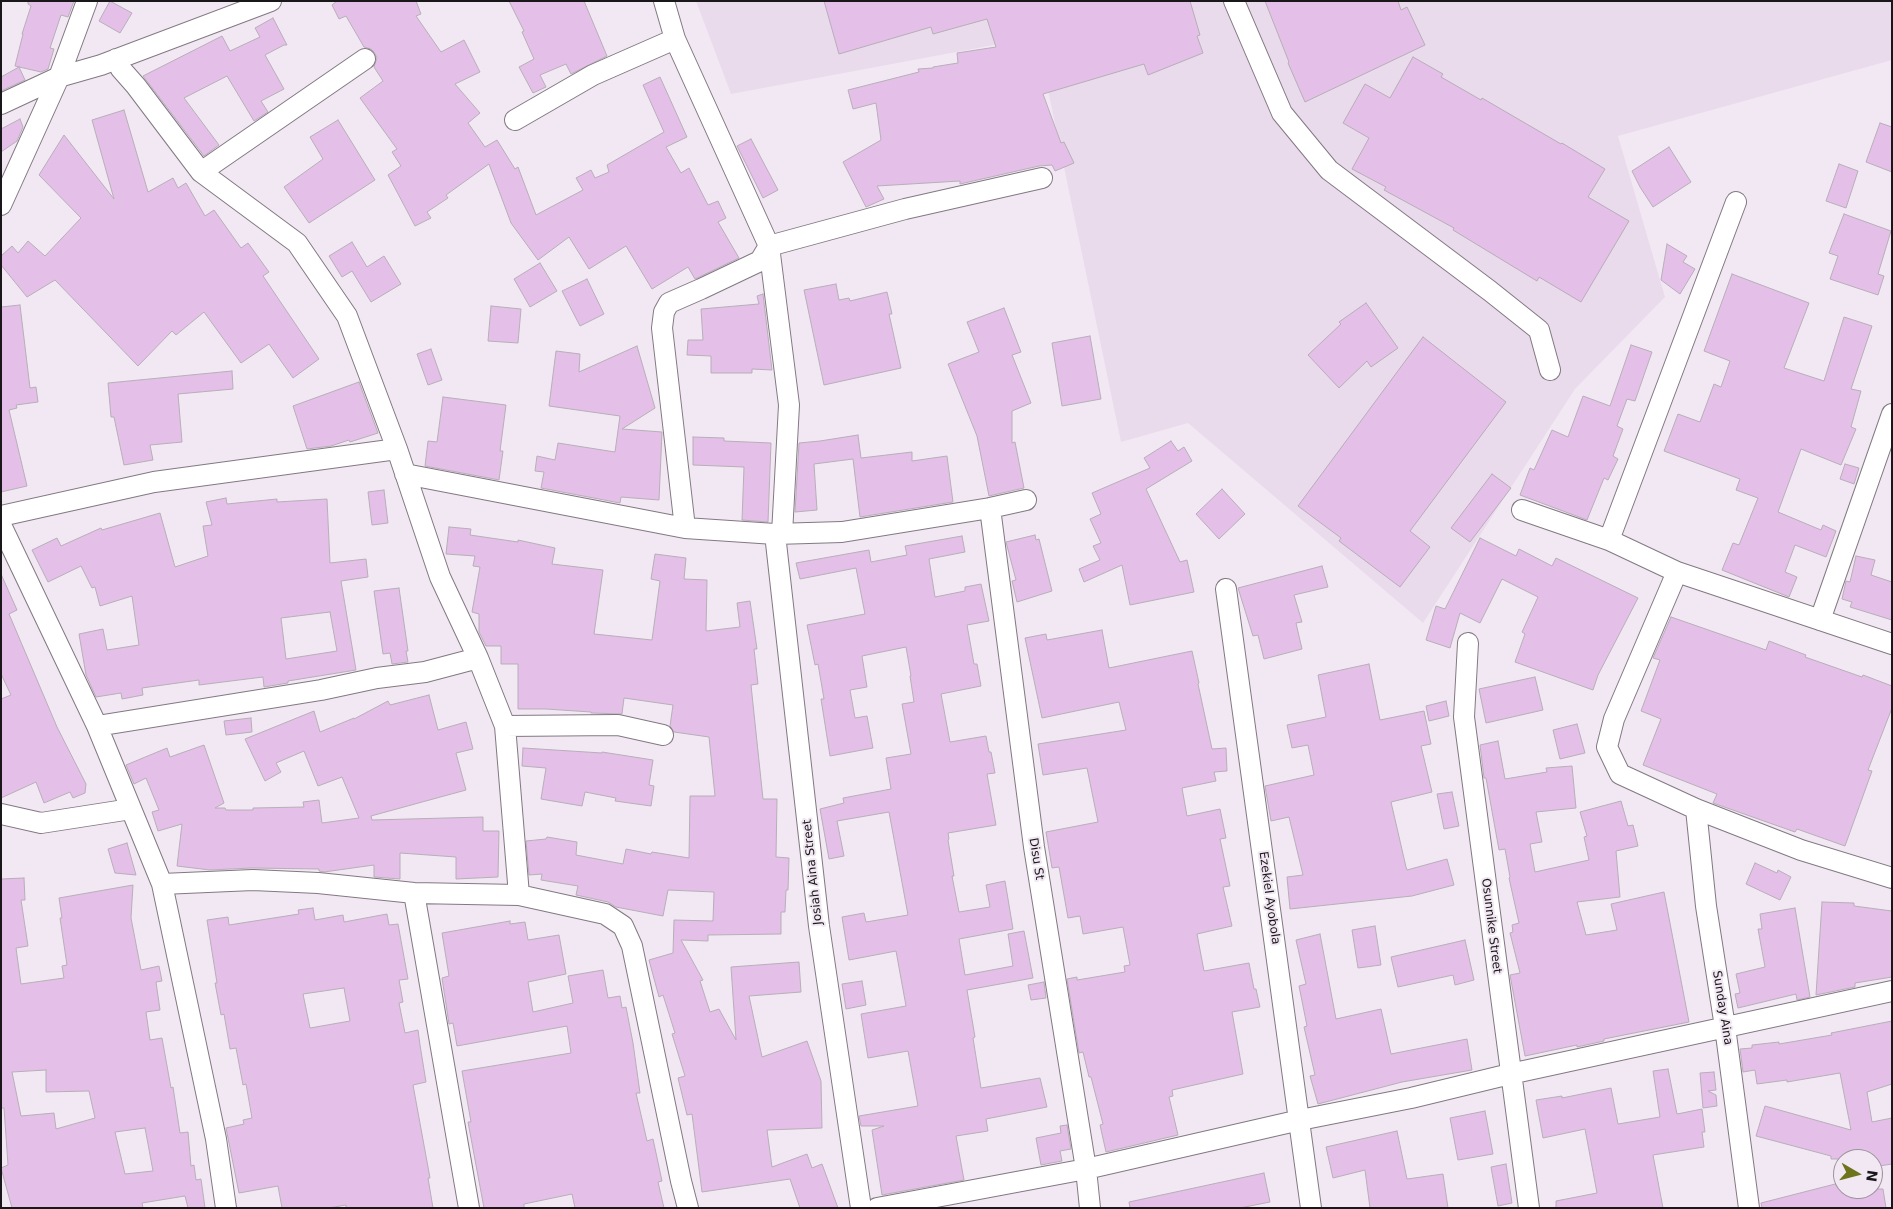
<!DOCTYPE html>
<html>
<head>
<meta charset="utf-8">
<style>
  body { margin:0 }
  #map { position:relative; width:1893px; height:1209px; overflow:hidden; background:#f2e8f3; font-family:"DejaVu Sans",sans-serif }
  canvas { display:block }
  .frame { position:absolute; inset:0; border:2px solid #1a171b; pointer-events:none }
  .north { position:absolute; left:1833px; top:1149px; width:50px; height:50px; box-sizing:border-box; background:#f2e8f3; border:1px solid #9c949d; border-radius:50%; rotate:98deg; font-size:14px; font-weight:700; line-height:20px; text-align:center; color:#1a171b }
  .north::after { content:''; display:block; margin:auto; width:18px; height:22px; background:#6e741b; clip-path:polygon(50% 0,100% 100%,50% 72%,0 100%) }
</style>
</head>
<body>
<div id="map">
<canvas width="1893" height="1209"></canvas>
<div class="frame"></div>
<div class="north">N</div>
</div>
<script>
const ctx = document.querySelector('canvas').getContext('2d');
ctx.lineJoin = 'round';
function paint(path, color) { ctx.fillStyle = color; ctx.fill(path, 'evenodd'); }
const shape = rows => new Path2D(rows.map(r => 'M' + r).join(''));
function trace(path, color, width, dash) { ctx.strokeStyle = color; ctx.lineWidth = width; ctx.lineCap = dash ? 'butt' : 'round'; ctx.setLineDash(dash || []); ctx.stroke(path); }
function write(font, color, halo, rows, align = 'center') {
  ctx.font = font + ' "DejaVu Sans",sans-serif'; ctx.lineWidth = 4; ctx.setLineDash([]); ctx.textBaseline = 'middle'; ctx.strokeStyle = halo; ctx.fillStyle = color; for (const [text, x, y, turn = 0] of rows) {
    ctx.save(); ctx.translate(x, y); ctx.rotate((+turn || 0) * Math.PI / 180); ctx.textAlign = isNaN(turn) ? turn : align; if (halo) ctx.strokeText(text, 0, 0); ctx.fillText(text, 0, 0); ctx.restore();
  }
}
const built = shape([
  [696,1,1892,1,1892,60,1618,136,1665,297,1575,389,1423,623,1188,423,1121,442,1037,37,731,94]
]);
const building = shape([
  [28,1,74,1,68,17,61,15,50,48,54,49,48,69,41,72,15,66,23,34,22,34,31,6,28,4,28,1],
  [110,1,132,13,120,33,99,21,110,1],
  [337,1,416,1,421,14,416,16,441,52,464,40,480,72,455,84,480,113,468,123,485,147,497,140,515,169,518,167,536,215,583,190,576,178,591,170,595,178,609,172,607,165,664,132,643,85,660,77,687,137,666,147,681,173,689,168,708,205,718,201,726,218,718,222,739,258,695,279,688,267,652,289,626,246,589,269,569,237,538,260,511,223,489,164,446,195,448,198,427,212,431,218,415,226,388,175,401,166,392,152,397,149,360,98,383,81,374,67,377,58,374,52,371,49,364,47,346,16,339,19,332,5,337,1],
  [509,1,584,1,607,56,571,74,566,64,540,75,546,87,533,93,519,67,534,59,522,32,524,31,509,1],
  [824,1,1190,1,1200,35,1197,36,1203,53,1148,75,1144,64,1043,94,1061,143,1064,142,1074,163,1055,171,1052,165,1039,166,960,184,960,181,877,186,884,199,866,207,843,162,881,140,876,103,853,109,848,90,919,72,918,69,933,68,933,67,958,63,957,53,996,47,987,19,933,34,931,27,839,54,824,1],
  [1265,1,1398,1,1401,10,1407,7,1425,45,1305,102,1288,63,1289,62,1265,1],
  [273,18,287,45,284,45,265,55,284,89,261,101,268,112,254,121,227,76,184,98,219,145,204,156,143,76,222,36,230,51,260,37,255,28,273,18],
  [1413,57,1443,74,1441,77,1481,100,1482,98,1561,144,1562,143,1605,169,1588,197,1629,221,1581,302,1539,277,1537,281,1453,230,1454,228,1384,190,1386,187,1352,169,1369,138,1343,123,1365,84,1390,98,1413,57],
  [19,67,25,80,1,91,1,77,19,67],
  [124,110,148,192,173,178,178,188,186,183,205,216,214,210,241,248,248,243,269,272,263,276,319,359,293,378,269,344,241,363,204,312,176,335,172,331,138,366,55,280,27,297,1,265,1,256,12,246,18,253,28,241,45,256,81,218,39,175,64,135,114,199,92,120,124,110],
  [20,119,23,127,17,141,1,152,1,129,20,119],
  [338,120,375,180,309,223,284,187,323,159,310,137,338,120],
  [1880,123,1892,127,1892,172,1866,162,1880,123],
  [751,139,778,190,763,198,737,146,751,139],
  [1669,147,1691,182,1653,207,1640,187,1632,171,1669,147],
  [1839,164,1858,171,1846,208,1826,201,1839,164],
  [1844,214,1891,231,1878,274,1884,276,1878,295,1830,279,1838,256,1829,253,1844,214],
  [352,242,367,267,384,256,401,284,371,302,352,271,342,277,329,256,352,242],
  [1667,244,1687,256,1683,262,1695,269,1680,294,1661,280,1667,244],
  [540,263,557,291,530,307,514,279,540,263],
  [1732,274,1809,303,1784,368,1824,381,1844,317,1872,326,1851,389,1861,391,1851,427,1856,429,1841,465,1801,449,1778,512,1821,530,1823,525,1836,531,1826,557,1795,545,1785,572,1797,577,1789,597,1722,570,1733,543,1739,545,1758,498,1736,490,1740,479,1664,451,1678,414,1700,422,1714,384,1721,387,1730,361,1704,351,1732,274],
  [587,279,604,314,580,326,562,291,587,279],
  [836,284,839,300,849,298,850,301,887,292,892,314,889,314,901,368,824,385,804,290,836,284],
  [763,294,772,370,752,369,752,373,711,373,711,356,687,355,688,340,703,340,701,309,759,304,757,296,763,294],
  [1366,303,1398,348,1371,367,1367,361,1339,388,1308,355,1341,324,1339,322,1366,303],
  [20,305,30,388,36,387,38,402,16,405,17,408,9,410,27,486,1,492,1,307,20,305],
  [491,306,521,309,518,343,488,341,491,306],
  [1004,308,1021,352,1012,355,1031,403,1012,411,1012,443,1015,442,1024,488,989,496,977,436,948,364,979,352,967,322,1004,308],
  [1090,336,1101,399,1062,406,1052,343,1090,336],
  [1423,337,1506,402,1410,531,1430,547,1400,587,1339,541,1341,538,1298,506,1423,337],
  [1631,345,1652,352,1635,401,1627,399,1617,426,1623,429,1613,456,1618,459,1608,480,1604,478,1587,520,1520,495,1530,468,1534,470,1552,430,1568,437,1583,396,1610,406,1631,345],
  [637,346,655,408,622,429,662,432,659,500,621,497,620,503,541,488,544,472,535,471,537,456,555,460,558,443,615,452,620,416,549,406,556,351,580,354,579,372,637,346],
  [431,349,442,380,428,385,417,354,431,349],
  [232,371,233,389,178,394,182,442,150,445,153,460,124,465,114,417,111,417,108,383,232,371],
  [359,382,378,433,350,442,349,440,331,446,307,449,293,406,359,382],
  [443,397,506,405,500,451,503,451,499,480,425,466,428,441,437,442,443,397],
  [858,435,861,458,912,452,912,461,947,456,953,502,860,517,853,459,814,464,817,510,795,512,799,443,820,441,858,435],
  [693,437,724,438,724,441,771,443,768,522,742,520,744,467,693,465,693,437],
  [1171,441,1178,451,1184,447,1192,461,1146,489,1180,562,1187,560,1194,592,1130,605,1122,565,1084,582,1079,569,1100,560,1093,546,1101,543,1090,519,1101,514,1092,493,1150,468,1144,458,1171,441],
  [1845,464,1859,468,1854,484,1840,479,1845,464],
  [1492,474,1511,488,1470,542,1451,528,1492,474],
  [1222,489,1245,514,1219,539,1196,514,1222,489],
  [384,490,388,523,372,525,368,492,384,490],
  [226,498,227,504,277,499,277,502,327,499,330,563,366,559,368,577,341,581,356,670,288,681,288,683,264,687,263,677,199,685,199,680,142,688,143,695,122,699,121,693,96,697,86,675,79,634,103,629,107,650,139,645,132,596,100,606,95,587,92,588,81,566,48,582,32,550,57,538,61,546,101,528,102,530,160,513,175,567,208,556,203,526,212,525,206,502,226,498],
  [330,612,337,651,286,659,281,618,330,612],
  [449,527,471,529,470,535,518,542,518,540,555,548,552,564,603,570,594,634,652,640,660,581,651,579,655,554,686,558,684,579,707,580,706,631,740,627,737,603,750,601,757,649,754,649,758,684,751,685,763,799,777,799,776,857,789,858,788,890,786,890,785,912,781,912,781,934,708,935,708,941,681,940,703,980,700,981,710,1012,719,1009,736,1040,731,967,799,962,801,992,749,996,762,1057,807,1041,821,1081,822,1128,767,1130,772,1167,807,1154,812,1168,822,1164,838,1208,800,1208,790,1179,702,1192,692,1114,687,1115,678,1078,685,1076,672,1034,675,1033,663,995,659,997,649,960,673,953,674,920,713,921,714,892,668,890,663,916,616,907,608,902,576,895,578,886,541,880,542,874,529,875,526,841,546,839,547,837,577,842,576,855,623,864,626,849,651,854,652,852,689,858,690,796,715,796,709,737,674,732,670,726,673,705,624,698,622,714,591,713,591,712,546,709,518,709,518,664,501,664,501,646,486,646,479,632,479,614,472,612,480,567,473,566,475,556,446,554,449,527],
  [1035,535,1036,540,1039,539,1052,591,1017,602,1012,581,1016,580,1006,542,1035,535],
  [962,536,965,552,929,559,935,597,965,591,965,587,981,584,989,621,967,625,974,664,977,664,981,686,941,694,950,742,986,736,989,752,991,752,995,773,987,774,996,825,948,833,949,839,948,840,954,876,952,876,959,912,990,907,986,885,1005,881,1013,929,959,939,965,975,1013,966,1008,934,1024,931,1033,978,967,990,975,1037,973,1038,981,1088,1040,1078,1047,1107,986,1119,988,1131,956,1136,964,1180,882,1195,872,1130,884,1126,861,1126,859,1116,918,1106,908,1051,868,1058,861,1014,906,1006,896,951,849,960,842,917,864,913,866,922,908,915,889,812,837,821,844,856,829,859,820,809,844,803,843,798,891,789,886,758,911,754,902,704,914,702,910,676,911,676,906,647,862,656,867,687,850,690,855,718,867,716,873,748,830,756,821,699,824,699,818,664,815,665,807,625,865,614,856,568,800,579,796,563,869,550,871,562,907,555,905,546,962,536],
  [1480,538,1516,556,1519,549,1552,566,1556,558,1638,598,1598,675,1593,690,1515,662,1525,634,1522,632,1538,597,1502,579,1480,623,1460,613,1450,648,1426,640,1436,606,1445,609,1480,538],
  [1856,556,1875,560,1871,575,1892,582,1892,620,1850,607,1852,602,1842,599,1846,581,1850,582,1856,556],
  [1322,566,1328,587,1294,595,1302,622,1296,623,1302,649,1264,659,1258,635,1253,636,1238,588,1322,566],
  [1,574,17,610,9,614,57,727,86,784,85,793,73,798,70,792,44,803,36,782,1,798,1,699,11,695,1,674,1,574],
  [399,588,408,651,406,651,408,662,392,664,390,653,383,654,374,591,399,588],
  [1671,617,1766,650,1769,641,1806,655,1805,657,1862,677,1863,675,1892,686,1892,708,1868,770,1872,771,1845,846,1797,829,1795,832,1713,803,1717,794,1643,765,1661,719,1641,711,1660,660,1653,658,1671,617],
  [1102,630,1109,668,1192,651,1199,683,1198,684,1212,749,1226,748,1227,771,1214,772,1216,781,1182,788,1187,816,1220,809,1226,838,1220,839,1230,886,1223,887,1232,926,1197,934,1204,971,1249,963,1254,989,1256,989,1260,1007,1232,1012,1243,1074,1172,1090,1173,1096,1169,1097,1178,1135,1106,1152,1100,1125,1103,1124,1091,1077,1089,1077,1083,1052,1079,1053,1067,979,1077,977,1077,980,1125,972,1124,966,1130,965,1123,927,1083,934,1080,916,1068,918,1059,867,1052,868,1046,832,1098,822,1087,768,1043,775,1038,744,1126,730,1119,702,1042,718,1025,638,1046,634,1047,640,1102,630],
  [1369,664,1380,720,1424,711,1431,744,1421,746,1432,792,1391,802,1406,867,1407,870,1447,859,1454,885,1412,896,1290,909,1287,877,1303,875,1289,817,1271,821,1265,786,1314,775,1308,745,1292,748,1287,725,1326,717,1318,675,1369,664],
  [1535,677,1543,710,1486,723,1479,689,1535,677],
  [429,695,438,730,466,722,473,749,456,753,466,790,371,816,372,820,483,817,483,831,499,831,498,877,456,879,456,857,400,853,400,879,374,877,374,865,324,872,319,871,319,869,252,868,210,870,177,866,182,824,158,831,152,812,159,810,146,778,134,784,126,765,167,748,170,757,204,745,224,803,215,808,225,808,226,810,253,810,253,808,304,807,303,802,319,800,322,823,359,818,342,777,318,786,304,751,276,763,281,772,265,781,245,739,314,711,320,732,354,718,354,719,388,701,390,705,429,695],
  [1446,701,1449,716,1429,721,1426,706,1446,701],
  [251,718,252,732,226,735,224,721,251,718],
  [1577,724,1585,753,1560,759,1553,730,1577,724],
  [1498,741,1505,779,1547,772,1546,768,1572,766,1576,808,1536,812,1542,842,1530,844,1535,872,1589,860,1584,837,1587,836,1580,812,1621,801,1628,826,1633,825,1638,846,1616,851,1620,897,1577,902,1586,935,1617,930,1611,904,1664,892,1689,1022,1604,1039,1604,1041,1577,1047,1577,1045,1525,1056,1510,975,1520,973,1510,933,1513,932,1512,925,1519,923,1509,878,1510,877,1505,849,1499,850,1486,778,1484,778,1480,745,1498,741],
  [523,748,602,753,602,752,653,760,649,785,654,786,651,806,615,801,616,798,585,792,582,806,541,799,546,768,522,766,523,748],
  [1452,792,1459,826,1444,829,1437,794,1452,792],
  [127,843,136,875,115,873,108,849,127,843],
  [1755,863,1777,873,1778,870,1791,877,1780,900,1746,884,1755,863],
  [24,878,25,900,21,900,28,946,16,948,21,984,64,978,62,966,67,965,60,918,62,918,59,898,133,885,131,918,141,970,159,966,162,981,156,982,160,1010,146,1012,150,1040,162,1038,171,1088,173,1087,180,1133,188,1132,191,1166,194,1165,196,1180,201,1179,205,1208,188,1208,185,1196,142,1203,143,1208,12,1208,1,1168,8,1165,4,1108,1,1108,1,879,24,878],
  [46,1070,46,1092,89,1091,95,1118,56,1129,54,1113,21,1116,12,1072,46,1070],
  [145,1128,153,1171,125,1174,115,1132,145,1128],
  [1822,902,1854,903,1854,906,1892,911,1892,977,1855,983,1855,987,1816,995,1822,902],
  [313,908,315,920,343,915,344,922,387,914,389,925,398,924,408,979,399,980,403,1002,399,1003,405,1033,418,1030,420,1045,426,1082,413,1085,430,1178,428,1178,433,1208,346,1208,346,1205,329,1208,282,1208,278,1186,239,1193,226,1128,244,1124,243,1120,252,1118,246,1084,243,1085,236,1048,230,1049,224,1014,221,1015,215,983,217,983,207,920,228,917,229,925,299,914,298,910,313,908],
  [344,988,350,1021,310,1028,303,994,344,988],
  [1795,908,1810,997,1797,1000,1796,994,1738,1008,1735,994,1740,993,1736,974,1765,967,1758,929,1762,929,1760,914,1795,908],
  [510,921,510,924,525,922,528,940,559,935,566,974,528,982,533,1012,573,1003,568,976,603,970,608,998,620,996,622,1008,626,1007,633,1043,640,1093,636,1093,647,1141,653,1139,662,1181,658,1182,664,1208,575,1208,572,1194,524,1204,524,1208,484,1208,468,1122,471,1122,462,1071,571,1053,567,1026,457,1046,453,1023,449,1024,442,978,449,976,442,933,510,921],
  [1375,926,1381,965,1358,968,1352,930,1375,926],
  [1320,934,1336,1019,1381,1009,1391,1054,1467,1039,1472,1070,1402,1082,1318,1104,1310,1076,1315,1075,1304,1027,1307,1026,1299,986,1306,984,1296,940,1320,934],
  [1465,940,1474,980,1455,985,1453,975,1398,987,1391,957,1465,940],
  [862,981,866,1005,846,1009,842,984,862,981],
  [1044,982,1046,998,1031,1000,1028,985,1044,982],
  [1892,1021,1892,1084,1867,1092,1872,1122,1892,1118,1892,1164,1873,1167,1873,1159,1831,1159,1831,1156,1756,1136,1765,1106,1851,1130,1840,1073,1787,1082,1787,1080,1757,1084,1755,1070,1743,1072,1740,1049,1752,1048,1752,1045,1779,1042,1779,1044,1832,1035,1831,1033,1892,1021],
  [1668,1069,1677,1114,1702,1109,1705,1132,1702,1132,1704,1147,1653,1155,1663,1208,1556,1208,1556,1201,1597,1193,1585,1129,1543,1138,1536,1100,1562,1096,1562,1098,1611,1088,1618,1124,1660,1117,1653,1071,1668,1069],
  [1714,1072,1716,1090,1708,1091,1716,1095,1717,1106,1703,1108,1700,1073,1714,1072],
  [1485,1111,1493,1154,1458,1160,1450,1118,1485,1111],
  [1067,1125,1071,1149,1060,1151,1062,1161,1041,1165,1036,1138,1061,1133,1060,1126,1067,1125],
  [1397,1131,1407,1179,1443,1174,1448,1208,1370,1208,1365,1170,1333,1178,1326,1147,1397,1131],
  [1506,1164,1512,1203,1498,1206,1491,1167,1506,1164],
  [1264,1173,1270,1202,1240,1208,1130,1208,1129,1202,1264,1173],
  [1843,1182,1843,1189,1883,1189,1886,1208,1762,1208,1761,1203,1843,1182]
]);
const minor = shape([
  [664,1,675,39,769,246,789,405,782,534],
  [1234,1,1282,113,1329,170,1490,291,1539,330,1550,370],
  [116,59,121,69,136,86,201,172,297,243,347,316,397,449,440,577,478,658,505,726,519,895],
  [1,104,59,77,101,65,271,1],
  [515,120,593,75,675,39],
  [201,172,365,59],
  [1,205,59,77,87,1],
  [405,474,685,528,775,534,842,532,990,508,1026,500],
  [990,508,1034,847,1086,1169,1090,1208],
  [1522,510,1609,540,1677,572,1892,644],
  [1,516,154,482,397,449],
  [1,525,97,726,162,884,216,1139,226,1208],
  [685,528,662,328,664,312,669,303,701,289,760,261,769,246,905,209,1042,178],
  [775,534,819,926,861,1208],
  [1609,540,1736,202],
  [1677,572,1614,719,1607,747,1620,774,1696,809,1801,850,1892,878],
  [1226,589,1311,1208],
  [1820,620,1892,414],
  [1468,643,1464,717,1529,1208],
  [97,726,321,690,377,678,425,672,478,658],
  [505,726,618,725,663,735],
  [1696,809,1706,906,1725,1027,1749,1208],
  [1,814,41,823,131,809],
  [162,884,253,880,318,883,414,893,519,895,605,914,623,926,632,946,681,1181,688,1208],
  [414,893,469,1208],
  [877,1208,1086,1169,1300,1120,1411,1098,1510,1074,1892,991]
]);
const streetNames = [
  ["Disu St",1036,859,81],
  ["Josiah Aina Street",813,872,-96],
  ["Ezekiel Ayobola",1269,898,82],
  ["Osunnike Street",1491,926,83],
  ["Sunday Aina",1722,1008,81]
];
paint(built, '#eadbec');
paint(building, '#e4bfe8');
trace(building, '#b7aeb8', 1);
trace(minor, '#827982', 22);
trace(minor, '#fff', 20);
write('12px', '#1a171b', '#f2e8f3', streetNames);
</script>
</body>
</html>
